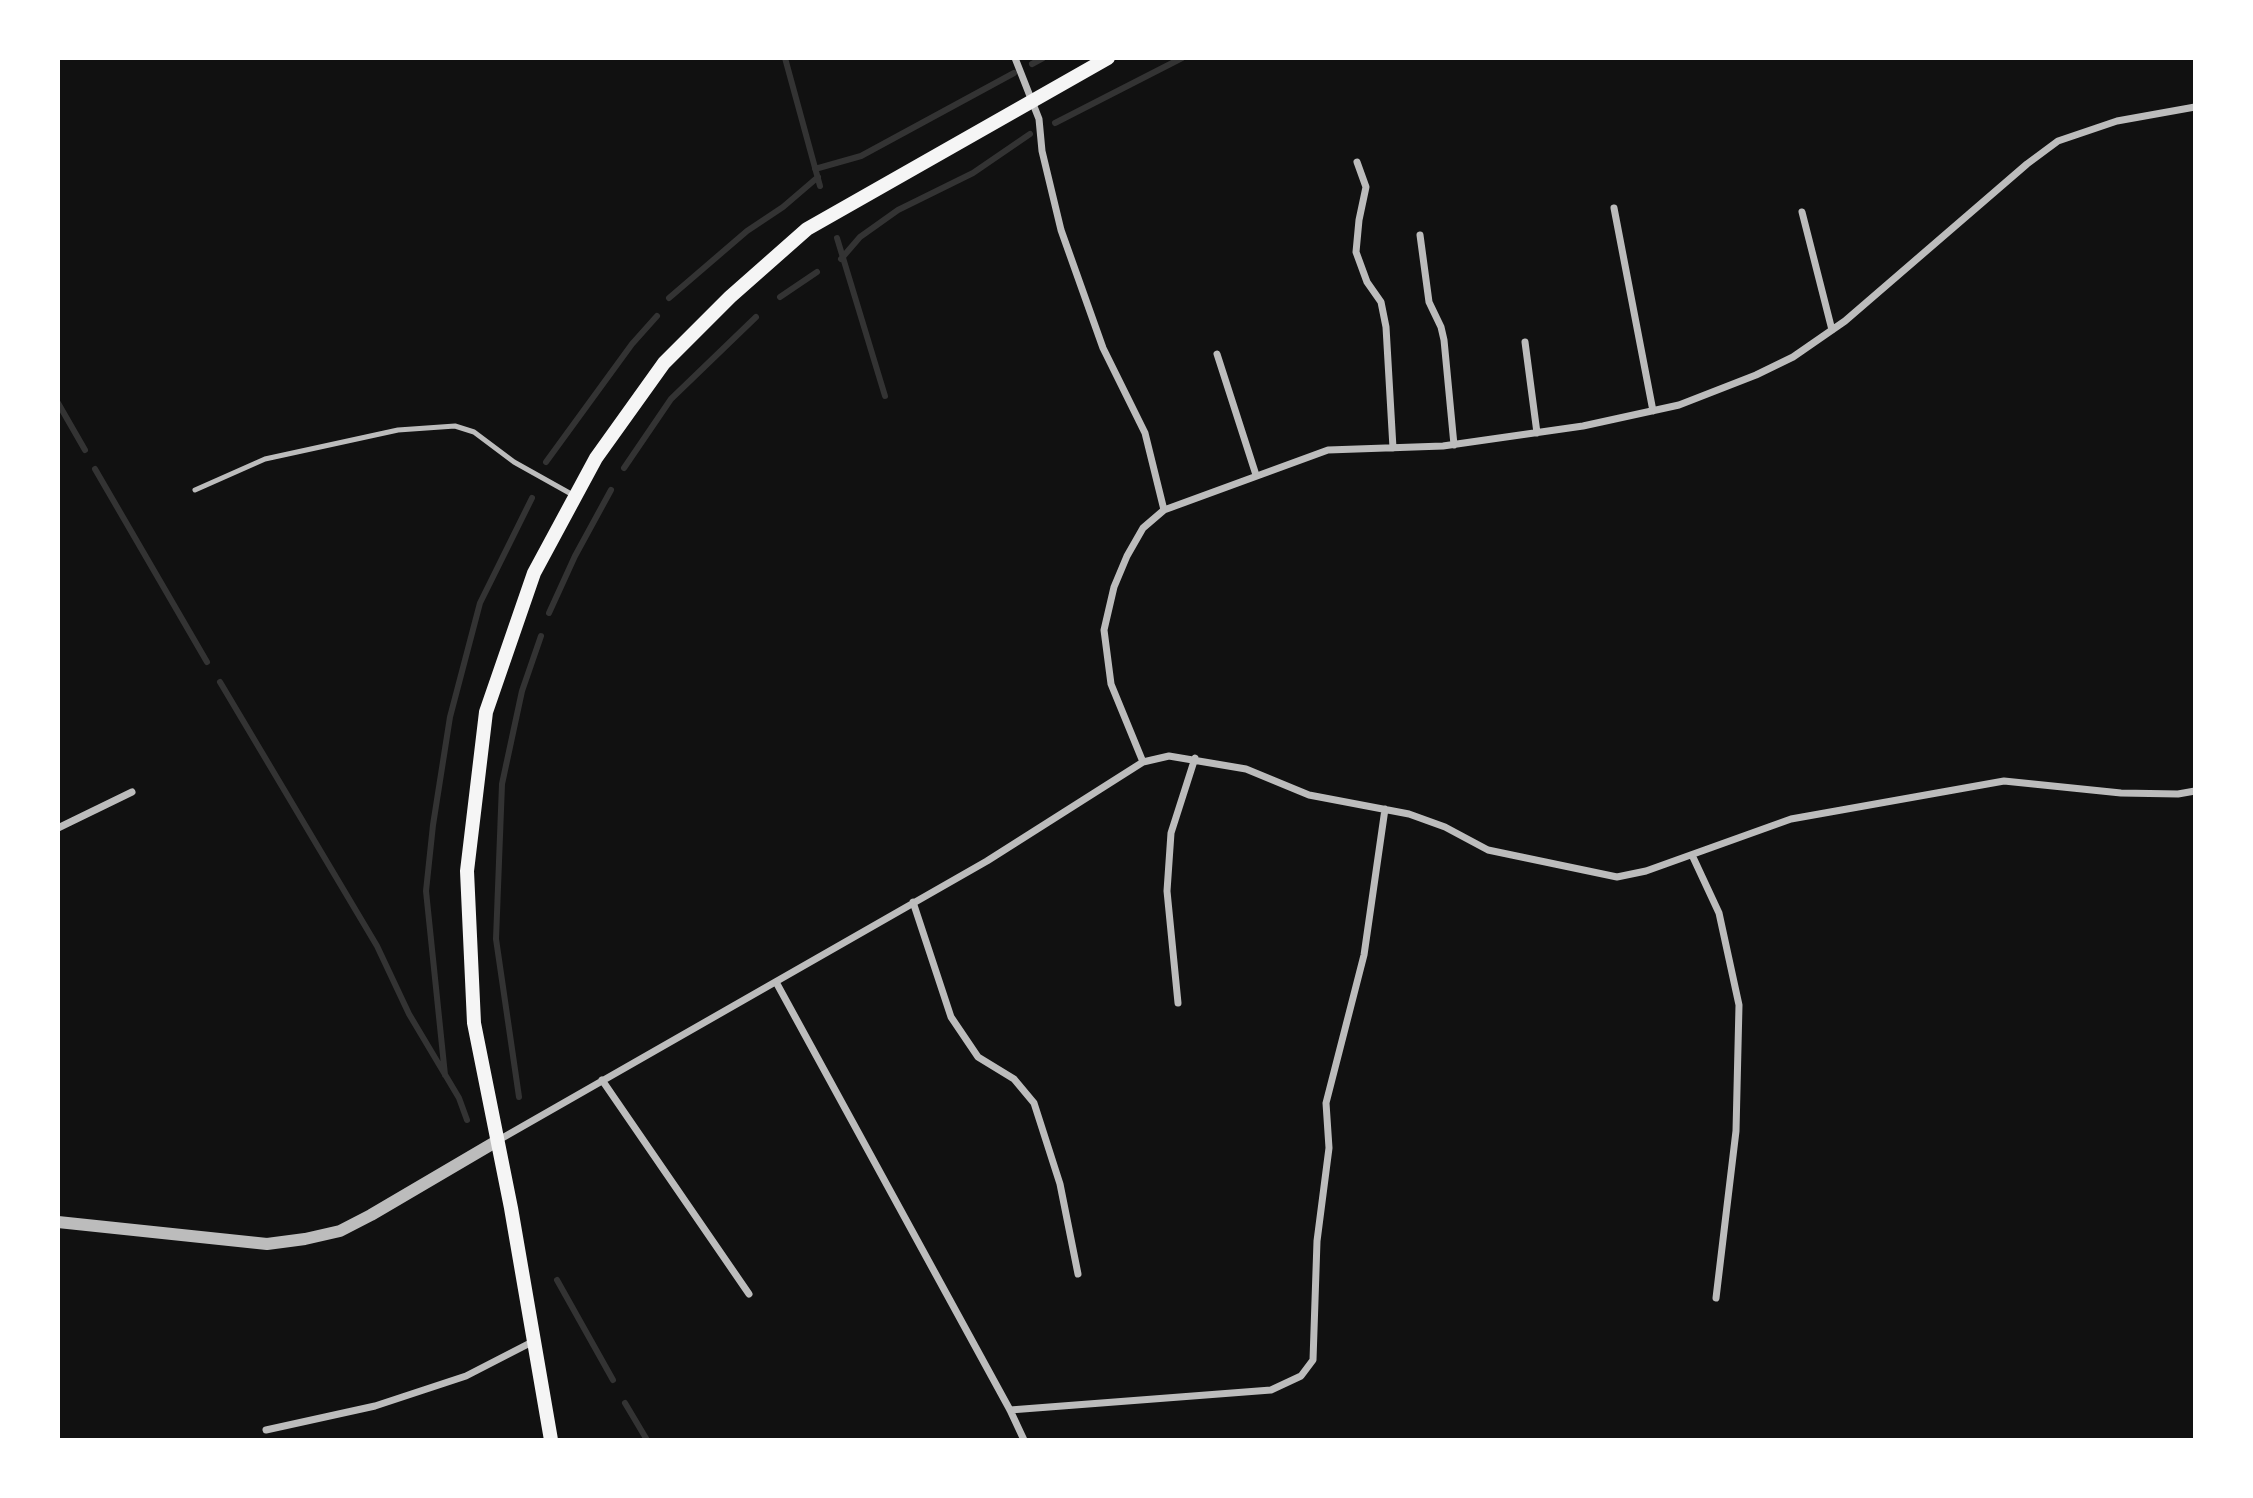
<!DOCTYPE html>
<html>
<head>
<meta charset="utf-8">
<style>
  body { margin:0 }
  #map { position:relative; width:2253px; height:1498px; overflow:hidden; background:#111; font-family:"IBM Plex Sans",sans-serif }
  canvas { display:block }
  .frame { position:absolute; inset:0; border:60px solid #fff; pointer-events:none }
</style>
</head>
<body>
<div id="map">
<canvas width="2253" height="1498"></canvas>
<div class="frame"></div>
</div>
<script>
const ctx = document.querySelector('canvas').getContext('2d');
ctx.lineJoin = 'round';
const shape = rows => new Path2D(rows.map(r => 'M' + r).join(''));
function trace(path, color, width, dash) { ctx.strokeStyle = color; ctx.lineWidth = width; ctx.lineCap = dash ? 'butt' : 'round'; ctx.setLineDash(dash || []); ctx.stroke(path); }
const stream = shape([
  [785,58,820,186],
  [1032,64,1043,58],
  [1055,123,1182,58],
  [815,169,861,156,1014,73],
  [837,238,885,396],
  [841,259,860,237,898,210,973,173,1030,134],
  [780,297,817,272],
  [669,298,747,231,783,207,818,177],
  [58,403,85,450],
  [546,462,632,344,657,316],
  [624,468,671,399,756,317],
  [95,469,207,662],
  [549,613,575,556,611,490],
  [220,682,377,946,409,1014,459,1098,467,1120],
  [445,1075,426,891,433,825,450,717,480,603,532,498],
  [519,1097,496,939,502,784,522,691,541,636],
  [557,1280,613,1380],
  [625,1403,647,1440]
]);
const service = shape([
  [195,490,265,459,398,430,455,426,474,432,514,462,573,495]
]);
const minor = shape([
  [1015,58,1039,119,1042,151,1061,230,1103,348,1145,433,1164,510],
  [1357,162,1366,187,1359,220,1356,252,1367,282,1381,302,1386,327,1393,448],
  [1614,208,1653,411],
  [1802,212,1832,330],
  [1420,235,1429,302,1441,327,1444,340,1454,445],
  [1525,342,1537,433],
  [1217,354,1256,475],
  [1143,762,1111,684,1104,630,1114,587,1127,556,1143,528,1164,510,1328,450,1443,446,1583,426,1679,405,1756,375,1793,357,1845,321,2027,164,2058,141,2117,121,2195,107],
  [58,828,132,792],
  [1692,855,1719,913,1739,1005,1736,1131,1716,1298],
  [913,902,951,1017,978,1057,1014,1079,1034,1103,1060,1184,1078,1274],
  [776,982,1010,1410,1024,1440],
  [1178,1003,1167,891,1171,833,1195,758],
  [602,1080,749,1294],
  [497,1141,987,861,1143,762,1169,756,1246,769,1309,795,1409,814,1445,827,1488,850,1617,877,1646,871,1791,819,2004,781,2121,793,2178,794,2195,791],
  [1010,1410,1271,1390,1301,1376,1313,1360,1317,1241,1329,1148,1326,1103,1364,955,1385,809],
  [266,1430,375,1406,466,1376,534,1341]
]);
const tertiary = shape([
  [58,1222,267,1244,305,1239,340,1231,371,1215,497,1141]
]);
const secondary = shape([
  [551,1440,511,1208,474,1023,467,871,486,712,534,573,596,458,664,363,730,297,807,229,1108,58]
]);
trace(stream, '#333', 6);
trace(service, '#bcbcbc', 5);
trace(minor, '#bcbcbc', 7);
trace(tertiary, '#bcbcbc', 12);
trace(secondary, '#f5f5f5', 14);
</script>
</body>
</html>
